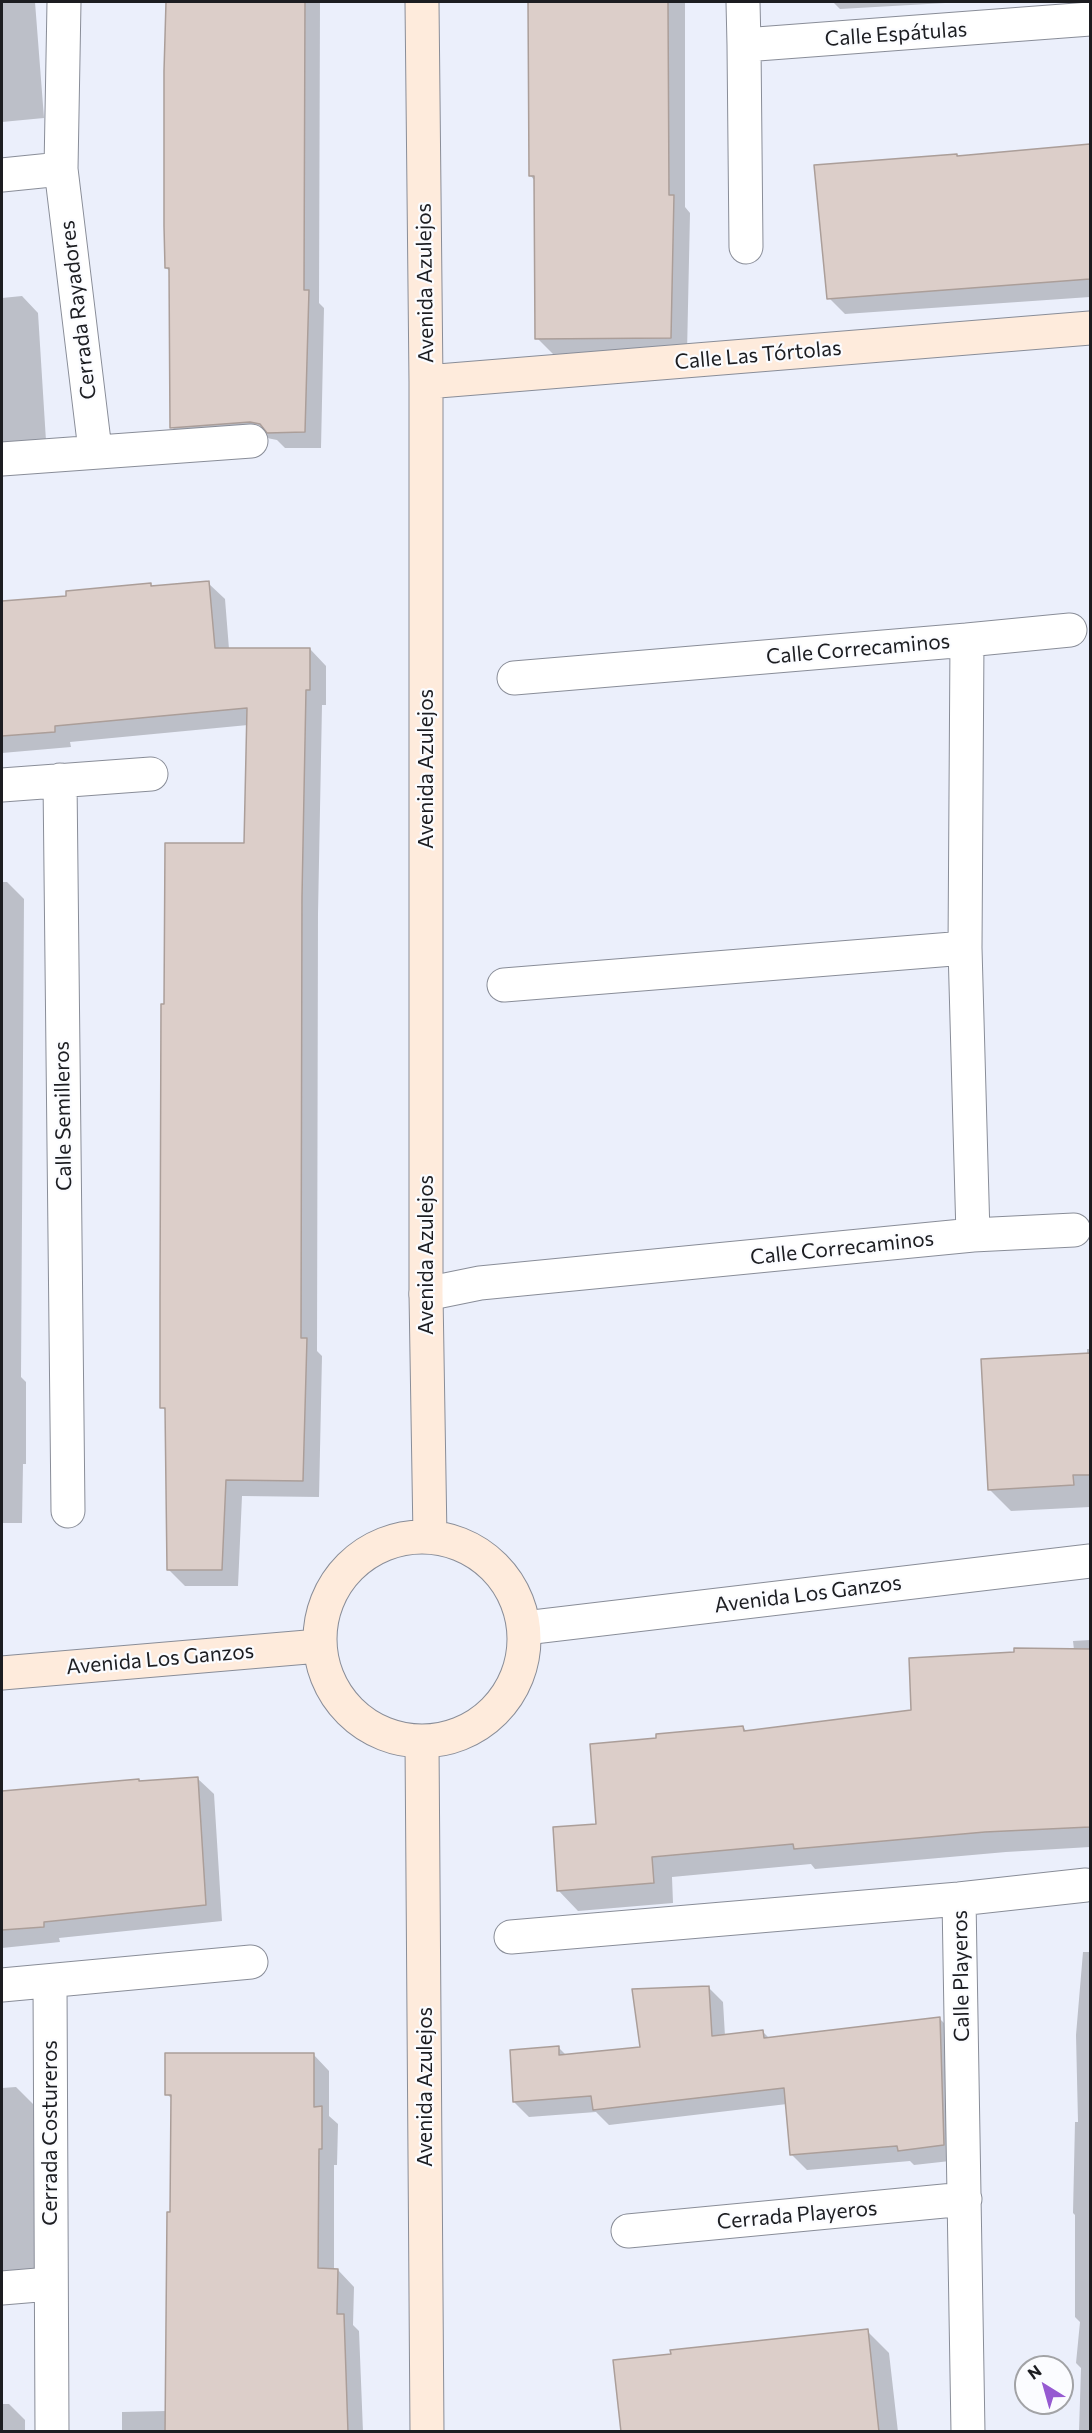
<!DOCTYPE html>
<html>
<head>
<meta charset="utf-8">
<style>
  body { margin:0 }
  #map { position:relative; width:1092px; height:2433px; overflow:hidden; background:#ebeffb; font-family:Commissioner,sans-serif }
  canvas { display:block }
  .frame { position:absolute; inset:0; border:3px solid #1c1d21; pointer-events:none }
  .north { position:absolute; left:1014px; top:2355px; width:60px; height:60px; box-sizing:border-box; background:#fbfcff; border:2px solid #a2a3a6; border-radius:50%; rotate:323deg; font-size:16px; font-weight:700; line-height:24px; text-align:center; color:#1c1d21 }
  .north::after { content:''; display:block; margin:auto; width:21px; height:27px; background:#965ad1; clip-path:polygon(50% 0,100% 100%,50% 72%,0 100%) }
</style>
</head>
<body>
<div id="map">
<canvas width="1092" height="2433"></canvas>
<div class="frame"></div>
<div class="north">N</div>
</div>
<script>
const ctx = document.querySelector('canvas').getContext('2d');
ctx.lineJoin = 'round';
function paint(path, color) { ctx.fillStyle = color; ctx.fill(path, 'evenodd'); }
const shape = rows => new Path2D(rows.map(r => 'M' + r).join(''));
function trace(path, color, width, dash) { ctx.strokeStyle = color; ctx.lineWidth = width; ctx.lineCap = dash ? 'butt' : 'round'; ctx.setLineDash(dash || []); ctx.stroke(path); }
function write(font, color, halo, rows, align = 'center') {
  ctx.font = font + ' Commissioner,sans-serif'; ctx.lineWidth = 4.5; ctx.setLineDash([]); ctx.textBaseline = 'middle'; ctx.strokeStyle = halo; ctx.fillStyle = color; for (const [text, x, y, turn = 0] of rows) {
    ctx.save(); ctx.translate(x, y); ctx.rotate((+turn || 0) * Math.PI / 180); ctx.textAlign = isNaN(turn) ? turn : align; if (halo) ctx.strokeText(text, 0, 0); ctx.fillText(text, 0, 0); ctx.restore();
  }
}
const shadow = shape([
  [2,2,35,2,44,118,2,122],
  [168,2,320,2,319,303,324,308,321,448,285,448,277,440,267,438,188,444,172,427,171,272,166,268],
  [530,2,685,2,685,207,690,213,687,353,553,354,537,338,535,181,530,175],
  [833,2,963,2,840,9],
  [1090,146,1090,297,845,314,829,298,956,155,959,158],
  [22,296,38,313,46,441,2,445,2,298],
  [208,583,225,599,229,649,310,649,326,666,326,705,322,705,318,914,317,1351,322,1356,319,1497,242,1496,238,1586,185,1586,169,1570,167,1412,162,1407,165,1006,246,844,248,725,70,742,71,747,2,753,2,603,68,597,150,585,153,587],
  [2,882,7,882,24,899,21,1377,26,1382,26,1464,23,1464,22,1523,2,1523],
  [1087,1349,1090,1349,1090,1507,1011,1511,989,1489,1087,1355],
  [1090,1640,1090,1847,1006,1852,815,1869,811,1864,672,1877,673,1903,578,1911,558,1890,597,1825,658,1740,743,1727,747,1732,913,1712,1074,1650,1073,1641],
  [197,1778,214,1794,222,1921,59,1938,60,1942,2,1948,2,1797],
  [1083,1952,1090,1952,1090,2432,1079,2432,1081,2368,1076,2363,1080,2322,1075,2317,1075,2215,1073,2213,1075,2122,1078,2122,1076,2035],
  [708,1987,723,2002,725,2036,762,2031,770,2039,940,2019,955,2034,959,2160,914,2165,910,2161,807,2170,791,2154,787,2104,609,2125,596,2112,529,2117,514,2102,558,2047,566,2055,641,2048],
  [313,2054,329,2071,329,2116,338,2124,337,2165,334,2165,334,2270,338,2270,354,2287,353,2325,359,2331,363,2432,122,2432,122,2412,166,2411,173,2100,167,2094],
  [16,2087,33,2104,48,2279,2,2278,2,2088],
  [867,2331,889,2353,898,2432,622,2432],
  [2,2404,9,2404,25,2420,25,2432,2,2432]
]);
const building = shape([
  [166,2,305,2,304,290,309,290,305,432,267,433,260,424,250,422,170,428,169,268,165,268,164,226,164,71,166,2],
  [528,2,668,2,669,195,674,195,671,338,535,339,534,176,529,176,528,2],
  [1090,144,1090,279,827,299,814,165,957,154,957,156,1090,144],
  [209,581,215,648,310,648,310,690,306,690,302,897,301,1338,307,1338,303,1481,226,1480,222,1570,167,1570,165,1408,160,1408,160,1296,161,1004,164,1004,165,843,244,843,247,708,55,726,55,732,2,736,2,601,66,596,66,591,151,583,151,586,209,581],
  [1090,1353,1090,1475,1073,1475,1074,1485,988,1490,981,1359,1090,1353],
  [1014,1648,1090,1649,1090,1827,985,1832,794,1849,793,1844,652,1857,654,1883,557,1891,553,1827,596,1824,590,1744,656,1738,656,1734,743,1726,744,1731,911,1710,909,1658,1014,1652,1014,1648],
  [198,1777,206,1905,44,1922,44,1927,2,1930,2,1791,139,1779,139,1781,198,1777],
  [709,1986,712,2036,763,2030,764,2038,940,2017,944,2145,898,2151,897,2146,790,2155,784,2088,593,2110,591,2096,513,2102,510,2050,559,2046,559,2055,640,2047,632,1989,709,1986],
  [165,2053,314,2053,314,2107,322,2106,322,2149,319,2149,318,2268,338,2269,337,2314,344,2314,348,2432,165,2432,167,2212,170,2212,171,2095,165,2095,165,2053],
  [868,2329,879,2432,621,2432,613,2360,671,2354,670,2350,868,2329]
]);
const street = shape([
  [64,2,61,169,95,450],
  [743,2,744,45,1090,19],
  [744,45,746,247],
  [2,175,61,169],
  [2,459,251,441],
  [967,640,1070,630],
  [60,780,68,1511],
  [2,785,151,774],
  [504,985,965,948],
  [973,1235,1074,1230],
  [426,1294,480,1283,973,1235,965,948,967,640,514,678],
  [525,1628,1090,1561],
  [959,1899,968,2432],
  [511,1937,959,1899,1086,1885],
  [50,1982,52,2432],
  [2,1985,251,1962],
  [628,2231,965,2199],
  [2,2288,50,2284]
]);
const secondary = shape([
  [422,2,426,382,426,1294,430,1537],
  [426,382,1090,328],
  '320 1639a102 102 0 1 1 204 0a102 102 0 1 1-204 0Z',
  [2,1673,319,1646],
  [422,1742,427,2432]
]);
const streetNames = [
  ["Calle Espátulas",896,34,-4],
  ["Avenida Azulejos",425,283,-91],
  ["Cerrada Rayadores",78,310,-97],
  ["Calle Las Tórtolas",758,355,-5],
  ["Calle Correcaminos",858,649,-5],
  ["Avenida Azulejos",426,769,-90],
  ["Calle Semilleros",63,1116,-91],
  ["Calle Correcaminos",842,1248,-6],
  ["Avenida Azulejos",426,1255,-90],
  ["Avenida Los Ganzos",808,1594,-7],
  ["Avenida Los Ganzos",160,1659,-5],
  ["Calle Playeros",961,1976,-91],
  ["Avenida Azulejos",425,2087,-90],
  ["Cerrada Costureros",50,2133,-90],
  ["Cerrada Playeros",797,2215,-5]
];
paint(shadow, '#0003');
paint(building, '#dccec9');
trace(building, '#ab9e99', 1.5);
trace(street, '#898d98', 35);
trace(secondary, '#898d98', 35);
trace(street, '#fff', 33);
trace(secondary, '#feebdc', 33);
write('21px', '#1c1d21', '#fbfcff', streetNames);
</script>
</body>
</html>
